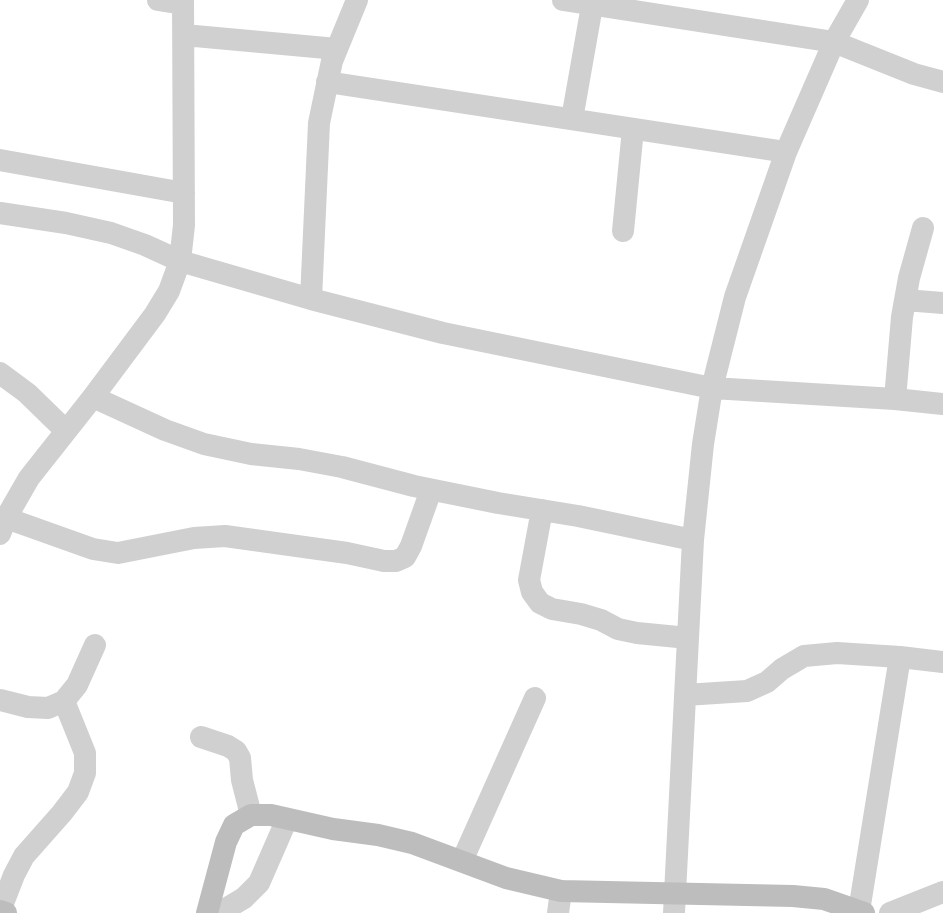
<!DOCTYPE html>
<html>
<head>
<meta charset="utf-8">
<style>
  body { margin:0 }
  canvas { display:block; background:#fff }
</style>
</head>
<body>
<canvas width="943" height="913"></canvas>
<script>
const ctx = document.querySelector('canvas').getContext('2d');
ctx.lineJoin = 'round';
const shape = rows => new Path2D(rows.map(r => 'M' + r).join(''));
function trace(path, color, width, dash) { ctx.strokeStyle = color; ctx.lineWidth = width; ctx.lineCap = dash ? 'butt' : 'round'; ctx.setLineDash(dash || []); ctx.stroke(path); }
const street = shape([
  [158,0,183,4],
  [563,0,834,42,914,74,943,82],
  [184,35,337,49],
  [327,82,786,152],
  [572,119,593,0],
  [0,160,184,193],
  [0,213,66,223,111,233,145,245,180,261,311,299,443,333,712,388,895,399,943,404],
  [623,231,633,129],
  [311,299,319,123,332,61,357,0],
  [905,300,943,303],
  [0,373,27,393,66,431],
  [93,397,165,430,204,444,251,454,299,459,342,467,414,486,498,503,578,516,693,540],
  [895,399,902,317,909,278,923,228],
  [542,510,529,580,532,592,540,603,552,609,581,614,601,620,618,629,637,633,688,638],
  [6,518,93,549,118,553,194,538,225,536,347,553,384,561,396,561,405,557,411,546,431,490],
  [0,534,6,518,29,478,93,397,155,314,169,291,180,261,184,225,183,0],
  [685,695,747,691,767,682,782,669,804,656,837,653,900,657,943,662],
  [0,700,28,707,48,708,64,701,77,685,95,645],
  [201,737,228,746,236,751,240,758,242,780,251,815],
  [462,861,535,698],
  [0,911,14,875,24,856,62,813,78,792,85,773,85,753,64,701],
  [859,911,900,657],
  [219,913,244,898,259,883,287,819],
  [558,913,561,891],
  [674,913,693,540,703,444,712,388,735,297,786,152,834,42,858,0],
  [890,913,943,892]
]);
const secondary = shape([
  [0,911,6,913],
  [207,913,226,842,234,825,251,815,271,815,333,829,378,835,412,843,506,878,561,891,793,896,824,899,864,913]
]);
trace(street, '#d0d0d0', 22);
trace(secondary, '#bdbdbd', 22);
</script>
</body>
</html>
